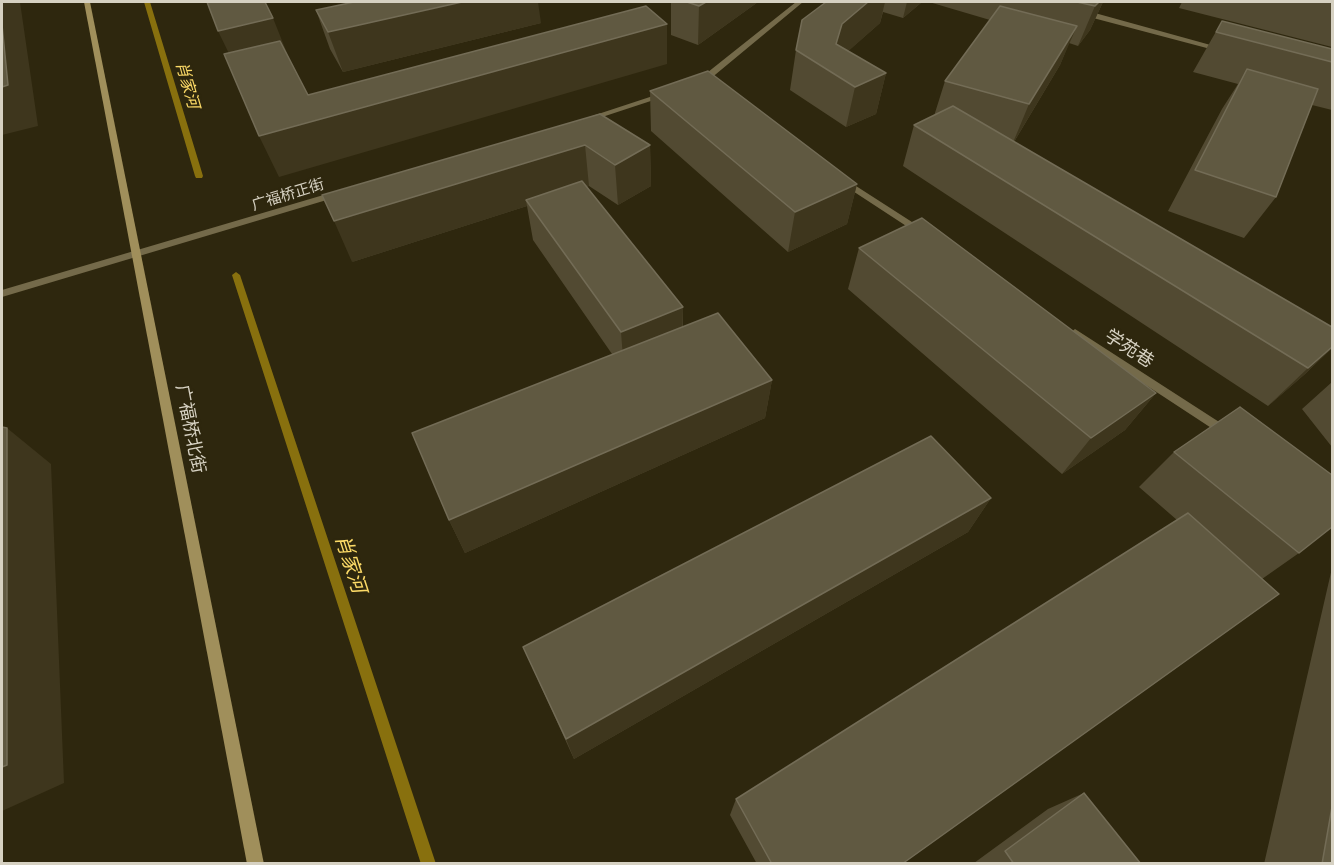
<!DOCTYPE html>
<html>
<head>
<meta charset="utf-8">
<style>
  body { margin:0 }
  #map { position:relative; width:1334px; height:865px; overflow:hidden; background:#2e270e; font-family:"Roboto Serif",serif }
  canvas { display:block }
  .frame { position:absolute; inset:0; border:3px solid #d6d1c2; pointer-events:none }
</style>
</head>
<body>
<div id="map">
<canvas width="1334" height="865"></canvas>
<div class="frame"></div>
</div>
<script>
const ctx = document.querySelector('canvas').getContext('2d');
ctx.lineJoin = 'round';
const shape = rows => new Path2D(rows.map(r => 'M' + r).join(''));
function paint(path, color) { ctx.fillStyle = color; ctx.fill(path, 'evenodd'); }
function trace(path, color, width, dash) { ctx.strokeStyle = color; ctx.lineWidth = width; ctx.lineCap = dash ? 'butt' : 'round'; ctx.setLineDash(dash || []); ctx.stroke(path); }
function write(font, color, halo, rows, align = 'center') {
  ctx.font = font + ' "Roboto Serif","Noto Sans SC",serif'; ctx.lineWidth = 4.5; ctx.setLineDash([]); ctx.textBaseline = 'middle'; ctx.strokeStyle = halo; ctx.fillStyle = color; for (const [text, x, y, turn = 0] of rows) {
    ctx.save(); ctx.translate(x, y); ctx.rotate((+turn || 0) * Math.PI / 180); ctx.textAlign = isNaN(turn) ? turn : align; if (halo) ctx.strokeText(text, 0, 0); ctx.fillText(text, 0, 0); ctx.restore();
  }
}
const stream = shape([
  [144,2,150,2,203,176,202,178,196,178,195,176,144,2],
  [236,272,240,275,436,864,421,864,232,275,236,272]
]);
const minor = shape([
  [796,2,803,2,704,84,698,84,698,80,796,2],
  [1078,10,1084,10,1225,49,1218,51,1078,14,1078,10],
  [662,93,669,95,590,121,583,119,662,93],
  [842,177,926,231,926,235,920,235,839,182,837,180,842,177],
  [337,191,340,192,340,196,2,297,2,290,337,191],
  [1075,329,1230,429,1232,432,1230,435,1222,435,1071,336,1070,333,1075,329]
]);
const secondary = shape([
  [84,2,90,2,264,864,247,864,84,2]
]);
const wall = shape([
  [671,2,758,2,698,45,671,35],
  [826,2,922,2,903,18,883,12,880,23,848,51,886,73,876,114,846,127,790,90,796,50],
  [929,2,1103,2,1090,30,1078,46,1069,43,1060,65,1014,142,1332,327,1332,348,1305,374,1268,406,903,166,914,125,934,116,945,81,990,20],
  [1182,2,1332,2,1332,47,1179,8],
  [316,10,541,23,343,72,330,49],
  [1222,21,1332,49,1332,110,1312,105,1276,197,1244,238,1168,211,1222,109,1238,84,1193,72],
  [650,91,857,184,847,224,788,252,651,131],
  [600,114,650,145,651,186,618,205,589,186,586,187,683,307,683,326,772,380,765,418,465,553,449,520,612,354,533,240,527,206,352,262],
  [859,248,1156,393,1125,430,1062,474,848,289],
  [1332,382,1332,447,1302,409],
  [1174,452,1299,553,1262,579,902,864,757,864,730,815,736,799,1177,520,1139,487],
  [991,498,968,532,574,759,523,647],
  [1332,568,1332,864,1264,864],
  [1084,793,1141,864,975,864,974,863,1048,809]
]);
const shadedWall = shape([
  [2,2,20,2,38,126,2,135],
  [462,2,538,2,541,23,343,72,328,32],
  [706,2,758,2,698,45,699,6],
  [868,2,885,2,880,23,835,63,836,44,842,24],
  [907,2,922,2,903,18],
  [1099,2,1103,2,1090,30,1078,46,1095,6],
  [273,18,289,58,237,70,218,31],
  [667,24,667,64,279,177,259,136],
  [1077,26,1060,65,1012,145,1029,104],
  [886,73,876,114,846,127,855,87],
  [585,145,589,186,529,205,526,200,527,206,352,262,334,221],
  [650,145,651,186,618,205,615,165],
  [857,184,847,224,788,252,795,212],
  [683,307,682,346,624,371,621,332],
  [1332,347,1332,348,1305,374,1268,406,1308,368],
  [772,380,765,418,465,553,449,520],
  [1156,393,1125,430,1062,474,1091,438],
  [7,428,51,464,64,783,2,811],
  [991,498,968,532,574,759,566,739]
]);
const building = shape([
  [207,2,265,2,273,18,218,31,207,2],
  [354,2,462,2,328,32,316,10,354,2],
  [687,2,706,2,699,6,687,2],
  [826,2,868,2,842,24,836,44,886,73,855,87,796,50,802,20,826,2],
  [1077,2,1099,2,1095,6,1077,2],
  [646,6,667,24,259,136,224,54,280,41,308,95,646,6],
  [1000,6,1077,26,1029,104,945,81,1000,6],
  [1222,21,1332,49,1332,62,1216,32,1222,21],
  [2,25,8,85,2,87,2,25],
  [1247,69,1318,89,1276,197,1195,170,1247,69],
  [708,71,857,184,795,212,650,91,708,71],
  [953,106,1332,327,1332,347,1308,368,914,125,953,106],
  [600,114,650,145,615,165,585,145,334,221,322,195,600,114],
  [582,181,683,307,621,332,526,200,582,181],
  [922,218,1156,393,1091,438,859,248,922,218],
  [718,313,772,380,449,520,412,433,718,313],
  [1240,407,1332,475,1332,527,1299,553,1174,452,1240,407],
  [2,427,7,428,7,765,2,767,2,427],
  [931,436,991,498,566,739,523,647,931,436],
  [1188,513,1279,594,902,864,772,864,736,799,1188,513],
  [1084,793,1141,864,1014,864,1005,851,1084,793],
  [1332,807,1332,864,1322,864,1332,807]
]);
const farStreetnames = [
  ["广福桥正街",288,195,-17]
];
const farWaternames = [
  ["肖家河",187,85,74]
];
const streetNames = [
  ["学苑巷",1129,349,33],
  ["广福桥北街",190,429,79]
];
const waterNames = [
  ["肖家河",350,564,72]
];
paint(stream, '#88700e');
paint(minor, '#746a4a');
paint(secondary, '#a08f5b');
paint(wall, '#524a32');
paint(shadedWall, '#3e361d');
paint(building, '#605941');
trace(building, '#736c56', 1.5);
write('15px', '#d6d1c2', '#2e270e', farStreetnames);
write('italic 16px', '#fcda67', '#2e270e', farWaternames);
write('18px', '#d6d1c2', '#2e270e', streetNames);
write('italic 20px', '#fcda67', '#2e270e', waterNames);
</script>
</body>
</html>
